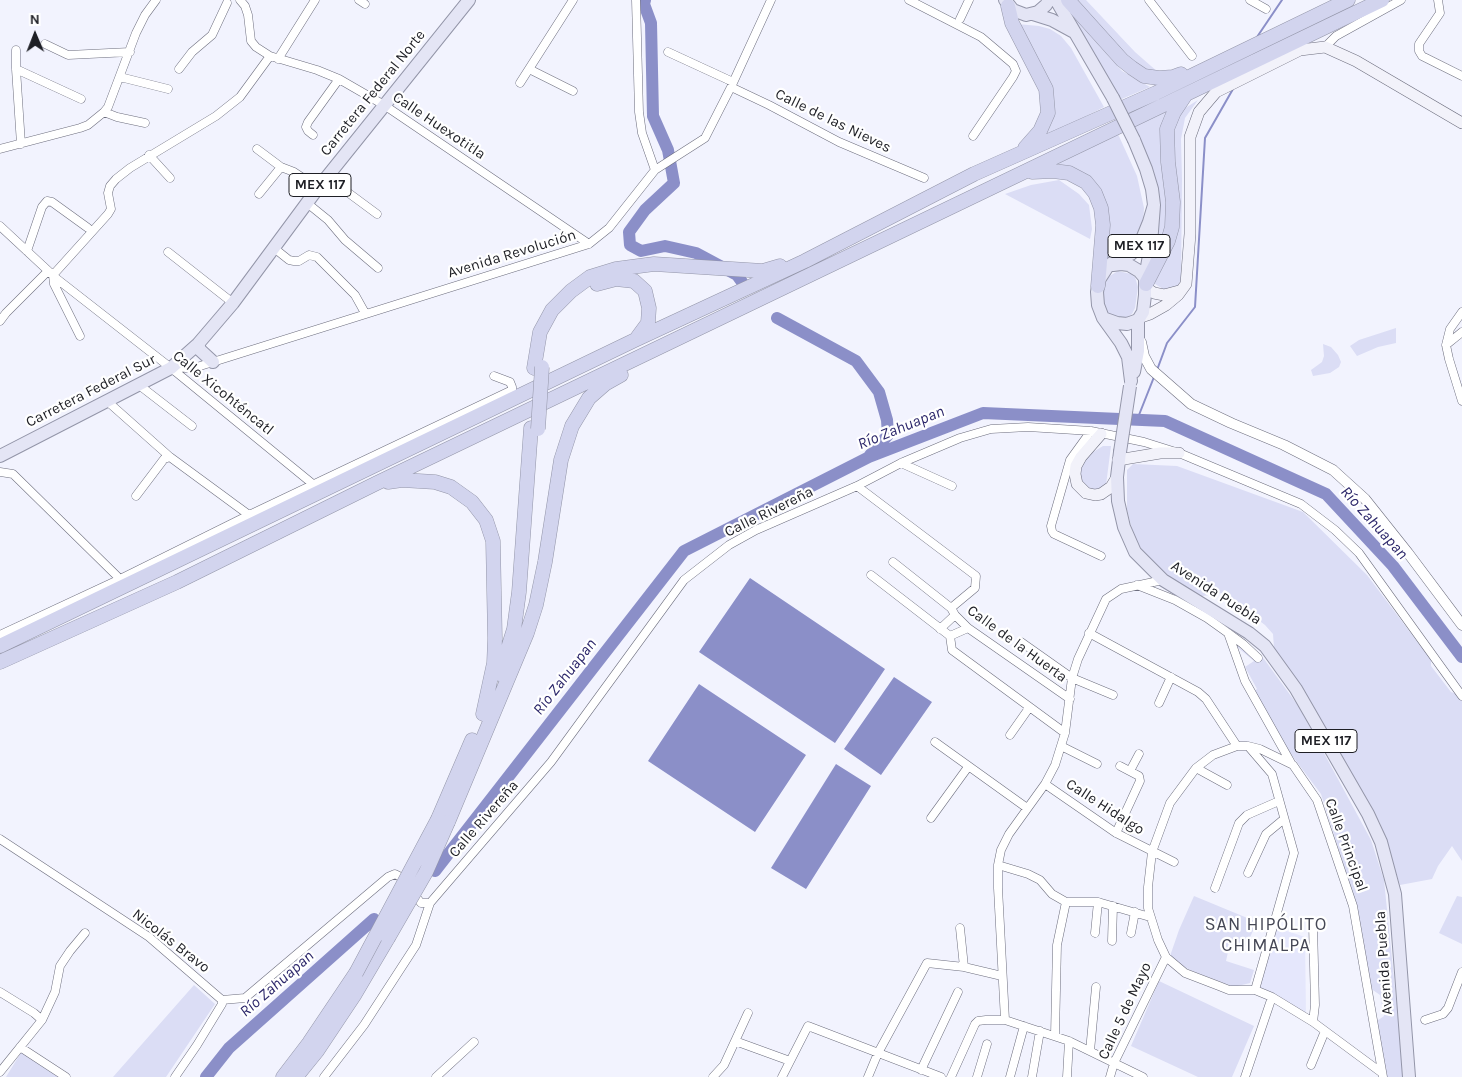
<!DOCTYPE html>
<html>
<head>
<meta charset="utf-8">
<style>
  body { margin:0 }
  #map { position:relative; width:1462px; height:1077px; overflow:hidden; background:#f2f3fe; font-family:Karla,sans-serif }
  canvas { display:block }
  .north { position:absolute; left:10px; top:10px; width:50px; height:50px; -webkit-text-stroke:4px #fff; paint-order:stroke; rotate:359deg; font-size:14px; font-weight:700; line-height:20px; text-align:center; color:#1e1f25 }
  .north::after { content:''; display:block; margin:auto; width:18px; height:22px; background:#1e1f25; clip-path:polygon(50% 0,100% 100%,50% 72%,0 100%) }
</style>
</head>
<body>
<div id="map">
<canvas width="1462" height="1077"></canvas>
<div class="north">N</div>
</div>
<script>
const ctx = document.querySelector('canvas').getContext('2d');
ctx.lineJoin = 'round';
function paint(path, color) { ctx.fillStyle = color; ctx.fill(path, 'evenodd'); }
const shape = rows => new Path2D(rows.map(r => 'M' + r).join(''));
function trace(path, color, width, dash) { ctx.strokeStyle = color; ctx.lineWidth = width; ctx.lineCap = dash ? 'butt' : 'round'; ctx.setLineDash(dash || []); ctx.stroke(path); }
function write(font, color, halo, rows, align = 'center') {
  ctx.font = font + ' Karla,sans-serif'; ctx.lineWidth = 4.5; ctx.setLineDash([]); ctx.textBaseline = 'middle'; ctx.strokeStyle = halo; ctx.fillStyle = color; for (const [text, x, y, turn = 0] of rows) {
    ctx.save(); ctx.translate(x, y); ctx.rotate((+turn || 0) * Math.PI / 180); ctx.textAlign = isNaN(turn) ? turn : align; if (halo) ctx.strokeText(text, 0, 0); ctx.fillText(text, 0, 0); ctx.restore();
  }
}
const built = shape([
  [1275,927,1305,937,1306,1016,1258,987]
]);
const green = shape([
  [1071,0,1086,0,1135,52,1159,73,1153,73,1138,66],
  [1063,5,1122,71,1150,87,1117,101],
  [1017,24,1039,26,1050,29,1061,36,1071,48,1104,107,1043,139,1051,117],
  [1198,100,1185,118,1181,139,1182,179,1181,280,1176,289,1163,289,1155,284,1153,281,1171,244,1169,139,1182,110],
  [1171,109,1171,223,1156,254,1139,138,1134,126],
  [1118,134,1137,176,1144,208,1143,225,1142,231,1130,249,1106,261,1105,212,1064,166,1057,164],
  [1059,180,1079,194,1089,205,1092,229,1090,239,1005,194,1031,185],
  [1118,271,1131,274,1135,277,1138,287,1135,308,1132,314,1124,319,1109,318,1102,302,1104,284,1108,277],
  [1396,328,1396,343,1378,347,1357,356,1350,346,1359,340],
  [1323,344,1331,347,1338,355,1341,362,1339,367,1330,373,1313,376,1311,370,1322,362,1324,356],
  [1103,446,1111,446,1106,485,1102,489,1090,491,1081,481,1080,473,1082,464,1090,454],
  [1133,464,1177,466,1303,512,1367,575,1431,660,1431,666,1451,692,1460,695,1462,701,1462,861,1452,846,1438,866,1432,879,1400,885,1380,823,1300,688,1274,648,1273,634,1265,625,1222,593,1196,597,1145,557,1134,538,1127,509,1127,470],
  [1231,642,1243,642,1264,659,1299,707,1371,840,1384,880,1404,1077,1387,1077,1377,1021,1384,1016,1380,995,1370,988,1356,904,1321,794,1275,733,1251,693,1257,689,1245,667,1254,661],
  [1194,896,1257,922,1246,946,1230,943,1226,961,1254,970,1250,983,1234,987,1192,971,1169,959,1179,930],
  [1457,896,1462,897,1462,944,1439,933],
  [1159,981,1254,1026,1232,1077,1198,1077,1131,1046],
  [194,985,215,1004,166,1077,113,1077],
  [22,1051,63,1077,6,1077]
]);
const water = shape([
  [750,578,885,669,835,743,699,652],
  [894,677,932,702,881,775,844,749],
  [699,684,806,755,755,832,648,761],
  [836,764,871,786,806,889,771,868]
]);
const stream = shape([
  [1257,37,1282,0],
  [1157,370,1167,343,1195,307,1205,138,1233,89],
  [1137,420,1154,377]
]);
const river = shape([
  [645,0,644,4,651,23,653,116,668,150,674,183,645,210,629,232,630,245,641,251,665,246,696,253,737,275,742,282],
  [777,318,856,361,879,392,887,420,888,435,870,455],
  [435,871,684,551,869,457,983,413,1165,421,1326,494,1393,566,1462,657],
  [206,1077,229,1048,374,919]
]);
const minor = shape([
  [240,0,245,6,248,15,251,41,256,47,270,56,317,70,339,79,384,105,589,244],
  [359,0,365,4],
  [636,0,639,112,642,133,655,170],
  [909,0,981,37,1013,64,1016,71,1013,77,973,136],
  [1149,0,1192,56],
  [1250,0,1266,9],
  [1438,0,1440,13,1419,44,1419,51,1422,56,1462,76],
  [960,19,969,0],
  [45,44,68,55,130,52],
  [1325,47,1336,36,1401,0],
  [16,50,16,69,21,144],
  [668,52,733,82],
  [278,59,315,0],
  [16,69,81,99],
  [179,69,192,52,212,35,227,3],
  [529,69,573,91],
  [120,77,168,89],
  [520,83,573,0],
  [731,87,769,105,839,142,924,178],
  [104,112,117,117,145,123],
  [313,135,308,131,306,127,308,122,339,79],
  [0,149,80,128,88,125,104,112,108,107,136,33,145,15,156,0],
  [257,149,281,167,294,172,318,188],
  [149,155,170,178],
  [327,177,377,214],
  [259,194,281,167],
  [307,203,328,220,345,240,378,268],
  [0,226,57,279,171,368,314,485],
  [274,248,289,260,294,261,299,261,309,255,317,257,355,295,365,313],
  [27,251,42,207,47,201,52,202,88,228],
  [168,252,233,303],
  [1462,312,1450,329,1446,345,1449,359,1462,401],
  [0,321,6,313,48,271],
  [80,336,54,284,53,275,108,214,111,209,108,193,110,186,116,179,130,168,216,116,240,97,270,56],
  [1446,345,1462,332],
  [174,366,186,368,197,367,589,244,609,228,655,170,705,138,731,87,771,0],
  [139,385,192,426],
  [107,401,170,457,249,515],
  [1091,431,1070,460,1051,526,1052,531,1054,534,1101,556],
  [901,463,952,486],
  [0,472,13,474,120,579],
  [857,486,976,576,975,588,951,608],
  [136,496,164,459,170,457],
  [893,562,951,608,955,615,968,628,1070,699],
  [871,575,950,636,968,628],
  [1137,585,1175,600,1207,618,1228,633,1245,681,1291,763],
  [940,629,955,615],
  [1089,633,1198,692,1206,699,1237,746],
  [1228,633,1243,644,1258,658],
  [0,635,120,579,249,515,512,390,512,387,510,382,494,376],
  [950,636,952,650,1065,733],
  [1021,642,1072,678,1113,695],
  [1159,703,1171,677],
  [1010,735,1029,708],
  [935,742,1027,808],
  [1061,746,1097,764],
  [1248,746,1272,774,1294,853,1255,990],
  [1196,768,1227,785],
  [1130,771,1139,754],
  [1045,784,1116,833,1174,862],
  [931,818,968,767],
  [1116,833,1140,781,1139,776,1120,766],
  [0,839,149,937,222,1000],
  [998,865,1028,874,1040,880,1052,894,1066,902,1098,902,1150,917],
  [1248,873,1266,834,1284,819],
  [1215,888,1239,823,1247,815,1279,801],
  [413,893,421,903,430,903],
  [960,928,964,967],
  [1095,933,1098,902],
  [1131,933,1135,912],
  [1112,941,1113,906],
  [0,992,34,1013,42,1020],
  [222,1000,245,998,388,877,395,874,399,876,406,884],
  [1005,1020,998,888,998,865,1001,850,1009,834,1045,784,1055,765,1065,733,1072,678,1078,659,1106,599,1121,589,1163,580],
  [1425,1020,1443,1014,1448,1008,1462,972],
  [1313,1022,1315,1005,1313,925],
  [1055,1035,1057,945,1066,902],
  [735,1041,790,1061],
  [20,1047,66,1077],
  [1090,1051,1096,987],
  [1311,1065,1325,1031],
  [921,1070,958,992],
  [0,1072,42,1020,55,992,60,966,70,951,85,933],
  [1382,1073,1313,1022,1272,997,1255,990,1229,990,1219,986,1185,973,1166,957,1158,940,1148,908,1148,887,1152,852,1170,803,1196,768,1213,755,1237,746,1248,746,1260,749,1293,765,1317,800,1353,906,1383,1077],
  [175,1077,197,1045,222,1004,222,1000],
  [324,1077,364,1025,416,945,430,903,551,762,684,580,729,545,756,530,857,486,901,463,960,438,991,429,1028,427,1091,431,1144,442,1179,453,1301,504,1335,530,1359,553,1462,696],
  [436,1077,474,1042],
  [713,1077,724,1065,748,1013],
  [782,1077,808,1026,941,1077],
  [868,1077,878,1053,927,963,964,967,1002,976],
  [951,1077,975,1024,978,1021,986,1020,1005,1020,1069,1041,1143,1077],
  [977,1077,987,1044],
  [1010,1077,1024,1026],
  [1032,1077,1040,1031],
  [1067,1077,1069,1041],
  [1110,1077,1114,1063,1166,957],
  [1245,1077,1272,997]
]);
const tertiary = shape([
  [1141,342,1144,356,1151,369,1191,404,1231,423,1284,445,1333,470,1365,499,1408,553,1462,625]
]);
const secondary = shape([
  [1145,287,1154,293,1164,295,1179,291],
  [1141,317,1150,314,1166,305,1178,295,1186,284,1190,234,1190,137,1199,112,1216,92,1300,50,1325,47,1356,61,1462,123],
  [1101,434,1081,457,1076,466,1075,474,1077,484,1086,493,1095,495,1101,494,1111,487,1117,477],
  [1118,460,1160,453,1179,453]
]);
const primary = shape([
  [1005,0,1013,10,1026,15,1038,12,1046,5,1049,0],
  [1056,0,1113,98],
  [1033,14,1052,20,1074,32],
  [1134,140,1146,169,1152,189,1154,205,1151,244,1145,278],
  [1103,318,1117,323,1127,324,1138,320,1143,312,1145,295,1145,278,1139,271,1129,265,1121,264,1113,265],
  [198,344,200,350,213,362],
  [1134,372,1138,351,1138,320],
  [1131,381,1128,357,1121,343,1103,318,1098,305,1097,292,1099,280,1108,266,1116,260,1131,254,1140,244,1149,222,1154,205],
  [1120,452,1117,477,1118,501,1124,527,1135,552,1163,580,1249,633,1265,646,1296,689,1368,814,1381,842,1395,894,1409,1077],
  [0,456,171,368,198,344,233,303,318,188,469,0]
]);
const motorway = shape([
  [1068,0,1122,60,1132,68,1144,76,1159,78,1173,77,1181,74],
  [1008,6,1012,23,1046,89,1048,113,1040,131,1025,148],
  [1032,172,1053,171,1069,173,1086,182,1095,193,1101,208,1103,225,1098,286],
  [597,284,616,279,634,281,645,291,649,308,648,323,637,338],
  [1146,284,1168,241,1172,227,1173,202,1168,162,1167,129,1174,112,1186,94],
  [534,368,540,332,552,310,571,291,590,277,616,269,654,264,763,271,780,266],
  [388,482,402,480,435,482,451,487,472,502,486,520,493,541,495,639,494,663,483,714],
  [0,646,635,340,805,261,974,174,1156,93,1348,0],
  [0,662,177,582,377,483,1382,0],
  [500,674,514,629,519,592,531,428],
  [438,819,472,740],
  [448,822,527,633,536,605,545,562,561,460,572,426,589,398,605,384,621,375],
  [283,1077,309,1043,356,973],
  [296,1077,317,1051,355,994,388,938]
]);
const primaryBridge = shape([
  [1113,98,1134,140],
  [1120,452,1130,386]
]);
const motorwayBridge = shape([
  [538,429,542,367],
  [388,938,426,872,448,822],
  [356,973,438,819]
]);
const shields = [
  [320,185,62],
  [1139,246,62],
  [1326,741,62]
];
const shieldNames = [
  ["MEX 117",320,185],
  ["MEX 117",1139,246],
  ["MEX 117",1326,741]
];
const streetNames = [
  ["Carretera Federal Norte",373,93,-51],
  ["Calle de las Nieves",833,121,26],
  ["Calle Huexotitla",439,126,34],
  ["Avenida Revolución",512,254,-17],
  ["Carretera Federal Sur",91,391,-27],
  ["Calle Xicohténcatl",223,393,39],
  ["Calle Rivereña",769,512,-26],
  ["Avenida Puebla",1216,593,33],
  ["Calle de la Huerta",1017,644,36],
  ["Calle Hidalgo",1105,807,33],
  ["Calle Rivereña",484,819,-49],
  ["Calle Principal",1346,845,70],
  ["Nicolás Bravo",171,941,38],
  ["Avenida Puebla",1384,963,-94],
  ["Calle 5 de Mayo",1125,1011,-65]
];
const waterNames = [
  ["Río Zahuapan",901,428,-22],
  ["Río Zahuapan",1374,523,48],
  ["Río Zahuapan",565,677,-52],
  ["Río Zahuapan",277,984,-41]
];
const quarterNames = [
  ["SAN HIPÓLITO",1266,925],
  ["CHIMALPA",1266,946]
];
paint(built, '#e5e7fc');
paint(green, '#dbddf5');
paint(water, '#8b8fc8');
trace(stream, '#8b8fc8', 2);
trace(river, '#8b8fc8', 12);
trace(minor, '#6d6e7e', 9);
trace(tertiary, '#6d6e7e', 11);
trace(secondary, '#6d6e7e', 12);
trace(primary, '#9395a8', 14);
trace(motorway, '#9395a8', 15);
trace(minor, '#fff', 8);
trace(tertiary, '#fff', 10);
trace(secondary, '#f2f2fa', 11);
trace(primary, '#e4e5f5', 12);
trace(motorway, '#d2d4ee', 14);
trace(primaryBridge, '#9395a8', 14, []);
trace(motorwayBridge, '#9395a8', 15, []);
trace(primaryBridge, '#e4e5f5', 12);
trace(motorwayBridge, '#d2d4ee', 14);
for (const [x, y, w] of shields) { const box = new Path2D(); box.roundRect(x - w / 2, y - 11.5, w, 23, 4); ctx.fillStyle = '#fff'; ctx.fill(box); trace(box, '#1e1f25', 1); }
write('bold 14px', '#1e1f25', null, shieldNames);
write('15px', '#1e1f25', '#fff', streetNames);
write('italic 16px', '#2b266a', '#fff', waterNames);
ctx.letterSpacing = '1px';
write('18px', '#454755', '#fff', quarterNames);
ctx.letterSpacing = '0px';
</script>
</body>
</html>
